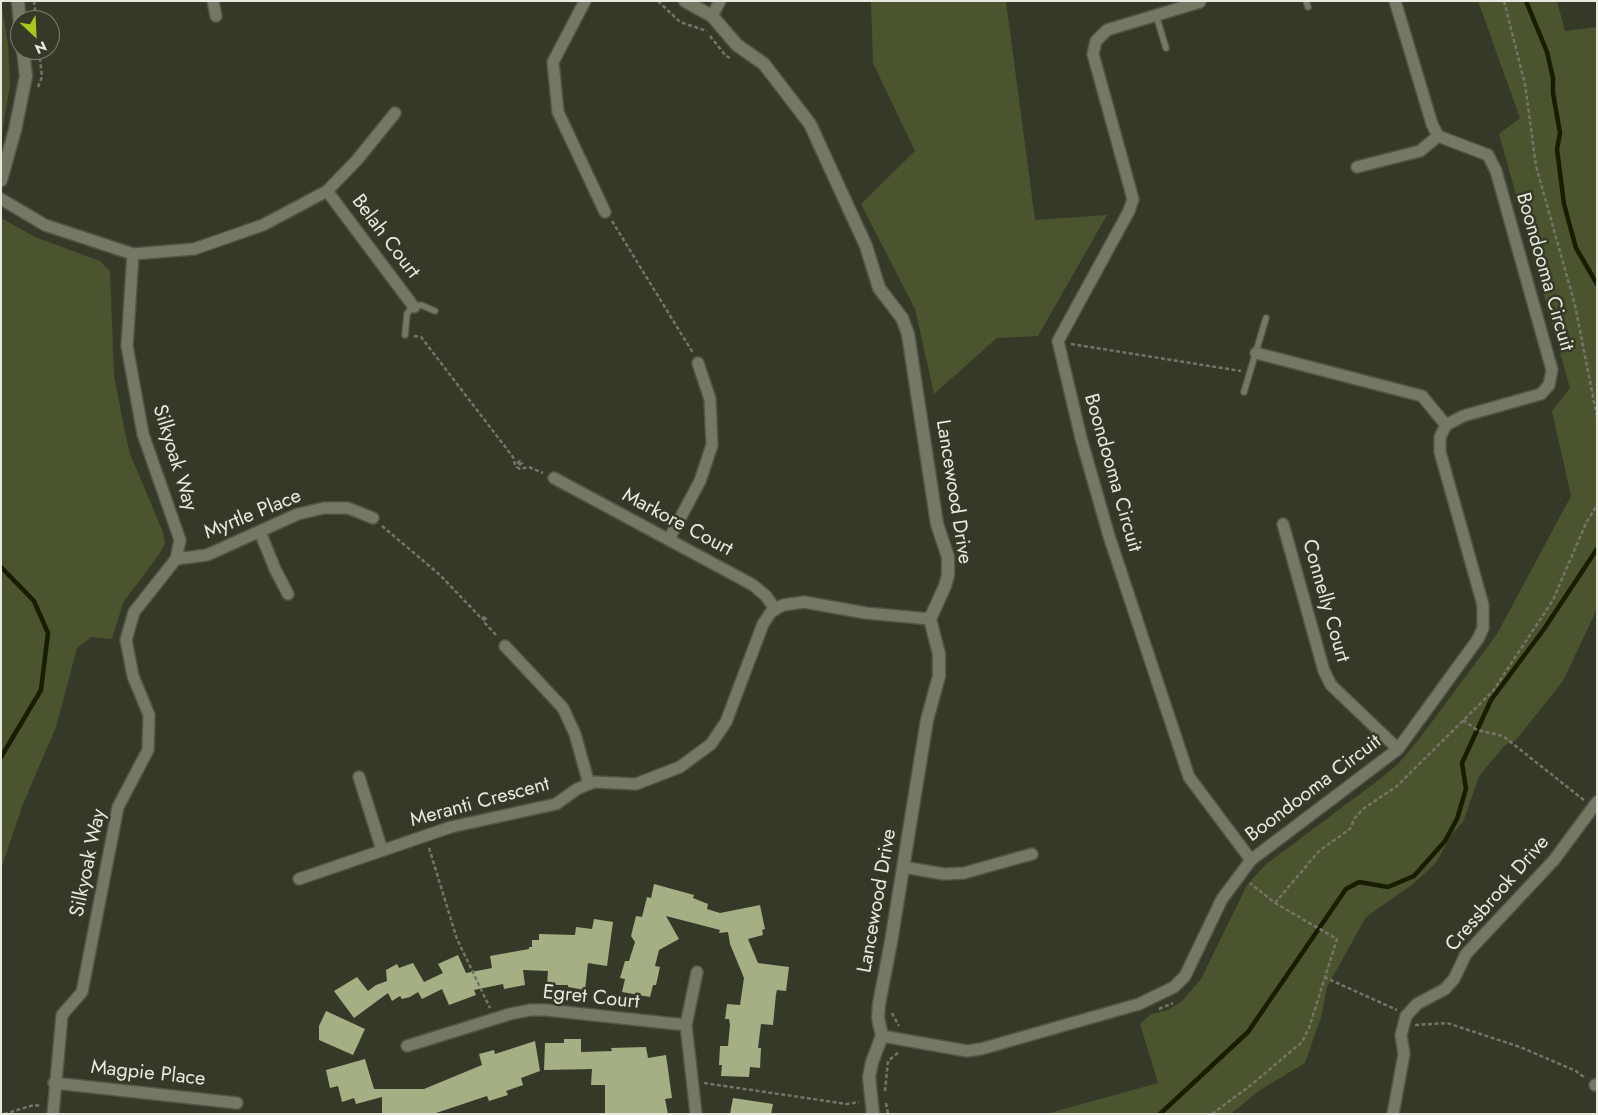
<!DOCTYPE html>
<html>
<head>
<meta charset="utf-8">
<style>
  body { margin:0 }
  #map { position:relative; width:1598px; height:1115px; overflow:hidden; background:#353a28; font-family:Jost,sans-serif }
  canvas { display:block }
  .frame { position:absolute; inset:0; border:2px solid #e7eadf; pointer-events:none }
  .north { position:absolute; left:10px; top:10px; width:50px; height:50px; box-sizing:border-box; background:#353a28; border:1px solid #7c8071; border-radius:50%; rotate:155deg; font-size:14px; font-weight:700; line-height:20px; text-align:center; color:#e7eadf }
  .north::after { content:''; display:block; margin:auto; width:18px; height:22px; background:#a7c71e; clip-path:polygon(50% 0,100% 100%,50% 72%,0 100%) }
</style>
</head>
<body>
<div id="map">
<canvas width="1598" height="1115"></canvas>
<div class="frame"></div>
<div class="north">N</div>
</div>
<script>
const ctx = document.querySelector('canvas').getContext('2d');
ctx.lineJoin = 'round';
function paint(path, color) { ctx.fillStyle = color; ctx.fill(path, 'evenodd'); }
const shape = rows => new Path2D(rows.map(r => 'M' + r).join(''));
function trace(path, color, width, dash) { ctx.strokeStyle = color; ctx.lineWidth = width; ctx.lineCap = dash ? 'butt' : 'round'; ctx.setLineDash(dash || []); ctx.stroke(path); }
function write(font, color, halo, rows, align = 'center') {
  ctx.font = font + ' Jost,sans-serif'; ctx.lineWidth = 5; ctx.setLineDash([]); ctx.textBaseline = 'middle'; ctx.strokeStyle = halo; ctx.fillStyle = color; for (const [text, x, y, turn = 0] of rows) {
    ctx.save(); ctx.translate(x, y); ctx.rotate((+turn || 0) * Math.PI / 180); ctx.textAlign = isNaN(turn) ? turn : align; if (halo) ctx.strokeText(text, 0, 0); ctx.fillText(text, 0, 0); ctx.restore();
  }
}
const green = shape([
  [1,1,8,44,10,84,1,140],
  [871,1,1006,1,1035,220,1107,215,1038,336,997,338,934,394,915,309,861,204,915,151,873,63],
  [1478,1,1557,1,1565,31,1597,27,1597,609,1563,681,1516,740,1505,745,1479,776,1463,822,1451,835,1436,863,1413,884,1366,917,1327,987,1322,1014,1305,1063,1260,1090,1231,1114,1046,1114,1158,1083,1140,1024,1151,1014,1168,1010,1182,1001,1201,979,1247,885,1265,865,1380,779,1398,764,1420,738,1497,634,1571,496,1552,411,1570,388,1499,134,1520,118],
  [1,218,35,237,100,261,110,271,114,375,124,428,130,454,163,532,165,543,160,553,123,603,112,639,91,637,77,648,56,727,23,804,1,869]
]);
const stream = shape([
  [1526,1,1547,52,1553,78,1553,93,1560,133,1557,149,1564,204,1576,248,1597,284],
  [1,567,34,601,48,633,41,690,1,757],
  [1160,1114,1248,1032,1346,889,1359,882,1388,887,1414,876,1445,841,1457,819,1466,789,1462,763,1491,700,1544,629,1597,549]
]);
const building = shape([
  [654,884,694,895,693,898,708,904,707,909,720,913,760,905,765,929,762,930,763,935,748,939,758,963,789,967,786,991,777,990,776,994,773,1025,761,1024,758,1048,761,1048,760,1068,750,1067,749,1077,721,1076,722,1065,719,1065,720,1046,728,1046,730,1025,729,1019,725,1019,727,1004,740,1005,744,978,730,944,728,932,719,933,720,930,666,916,679,939,659,950,655,966,660,967,656,985,653,985,650,997,622,992,625,979,620,978,625,961,629,961,635,942,631,936,636,916,642,917,647,897,651,898],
  [594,919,613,922,607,966,588,963,585,990,568,987,568,985,547,985,548,971,523,970,525,985,504,989,503,984,474,990,476,995,449,1005,442,989,422,999,418,992,410,997,402,999,400,996,392,1001,388,993,354,1018,334,991,357,977,368,991,376,985,387,981,386,970,397,964,399,968,413,963,424,982,443,973,438,964,458,955,466,973,492,968,490,956,529,949,529,947,532,947,532,940,539,940,539,934,575,935,576,927,592,929],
  [326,1011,365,1029,353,1055,319,1040,319,1026],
  [564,1039,581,1039,581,1052,612,1051,611,1048,646,1047,648,1058,666,1055,672,1098,665,1099,668,1114,605,1114,605,1085,591,1085,592,1069,544,1070,545,1043,564,1043],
  [535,1041,540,1071,521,1078,523,1085,506,1091,508,1095,489,1101,487,1096,433,1114,382,1114,382,1097,356,1104,354,1098,342,1102,338,1086,330,1088,326,1070,365,1059,374,1089,424,1089,482,1065,479,1054,494,1050,495,1054],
  [733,1098,773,1104,771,1114,730,1114]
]);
const path = shape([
  [34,1,36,20],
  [658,1,680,22,707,31],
  [1504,1,1525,84,1536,166,1575,305,1597,417],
  [710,36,726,56,732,59],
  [38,87,42,77,39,50],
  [612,221,693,353],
  [414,336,421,337,513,457,515,465,520,461,522,463,517,467,520,469,529,467,543,473],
  [1071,344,1241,371],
  [382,526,440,575,482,619,485,616,486,618,483,621,497,636],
  [1463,720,1477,730,1503,736,1585,801],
  [429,848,457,939,490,1008],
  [1275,903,1319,851,1350,829,1355,818,1363,809,1397,786,1493,691,1553,600,1586,523,1597,505],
  [1324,977,1397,1010],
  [1159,1009,1173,1003],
  [892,1013,899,1026],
  [1415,1025,1447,1023,1520,1047,1576,1071,1585,1078],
  [704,1083,847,1104,859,1102],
  [885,1091,888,1061,899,1052],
  [886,1103,888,1114],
  [4,1114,34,1105,41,1106],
  [1212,1114,1251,1085,1302,1042,1309,1028,1337,939,1275,903,1250,883]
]);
const service = shape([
  [1306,1,1308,7],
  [1156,15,1166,48],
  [405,335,407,314,411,308,421,305,435,311],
  [1244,392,1266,318]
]);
const minor = shape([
  [213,1,216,16],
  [585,1,553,62,558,112,605,212],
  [1200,2,1107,30,1096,41,1093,54,1133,199,1129,211,1058,341,1081,438,1109,536,1189,777,1251,860],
  [712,16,720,1],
  [1357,167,1420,151,1438,136],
  [327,191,414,307],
  [1,199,45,225,133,254,194,249,263,225,327,191,357,160,395,113],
  [1256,353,1422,396,1446,425],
  [554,478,753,585,766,596,775,609],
  [1283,524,1324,671,1331,685,1398,749],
  [260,532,275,569,288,594],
  [669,539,700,481,712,445,710,399,698,363],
  [176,559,207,555,298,514,324,508,348,508,373,518],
  [505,646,563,708,575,734,589,784],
  [359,777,382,850],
  [903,867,944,874,964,873,1032,854],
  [299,879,451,827,556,804,577,789,594,782,636,784,680,767,711,744,726,722,763,624,771,612,783,605,804,602,866,613,930,619],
  [882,1036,967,1051,981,1049,1139,1004,1174,987,1185,976,1222,899,1251,860,1398,749,1478,639,1483,628,1483,605,1440,452,1440,437,1446,425,1463,416,1541,394,1549,385,1552,370,1496,171,1488,155,1438,136,1432,124,1395,1],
  [407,1046,510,1014,530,1010,546,1010,686,1025],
  [54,1083,237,1103],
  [1595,1085,1597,1085],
  [53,1114,62,1015,82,992,118,807,148,750,149,715,133,676,126,640,134,612,176,559,180,540,143,434,127,346,133,254],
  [696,1114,686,1025,697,972],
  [1393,1114,1404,1054,1401,1035,1406,1016,1417,1004,1445,989,1454,979,1466,954,1554,860,1597,802]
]);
const tertiary = shape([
  [18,1,20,25],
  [685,1,712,16,737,45,764,64,810,124,866,246,879,288,902,318,908,334,937,524,948,557,948,575,945,586,930,619,939,654,939,676,927,720,891,942,879,1004,878,1018,882,1036,872,1062,869,1077,873,1114],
  [1,180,15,130,26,76,23,50]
]);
const streetNames = [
  ["Belah Court",385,237,53],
  ["Boondooma Circuit",1544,272,74],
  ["Silkyoak Way",174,458,73],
  ["Boondooma Circuit",1112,473,74],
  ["Lancewood Drive",953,492,81],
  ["Myrtle Place",253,515,-22],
  ["Markore Court",677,523,28],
  ["Connelly Court",1325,601,74],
  ["Boondooma Circuit",1314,789,-37],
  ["Meranti Crescent",480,803,-15],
  ["Silkyoak Way",89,863,-78],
  ["Cressbrook Drive",1498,894,-49],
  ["Lancewood Drive",878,901,-80],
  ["Egret Court",591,998,6],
  ["Magpie Place",148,1074,6]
];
paint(green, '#4a542e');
trace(stream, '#171d01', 4.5);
paint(building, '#a4b084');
trace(service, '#515546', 8);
trace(minor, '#515546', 14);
trace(tertiary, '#515546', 15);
trace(path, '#727667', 2.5, [4, 2.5]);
trace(service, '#737965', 5.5);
trace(minor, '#737965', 11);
trace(tertiary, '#737965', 12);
write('20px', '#e7eadf', '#353a28', streetNames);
</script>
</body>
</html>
